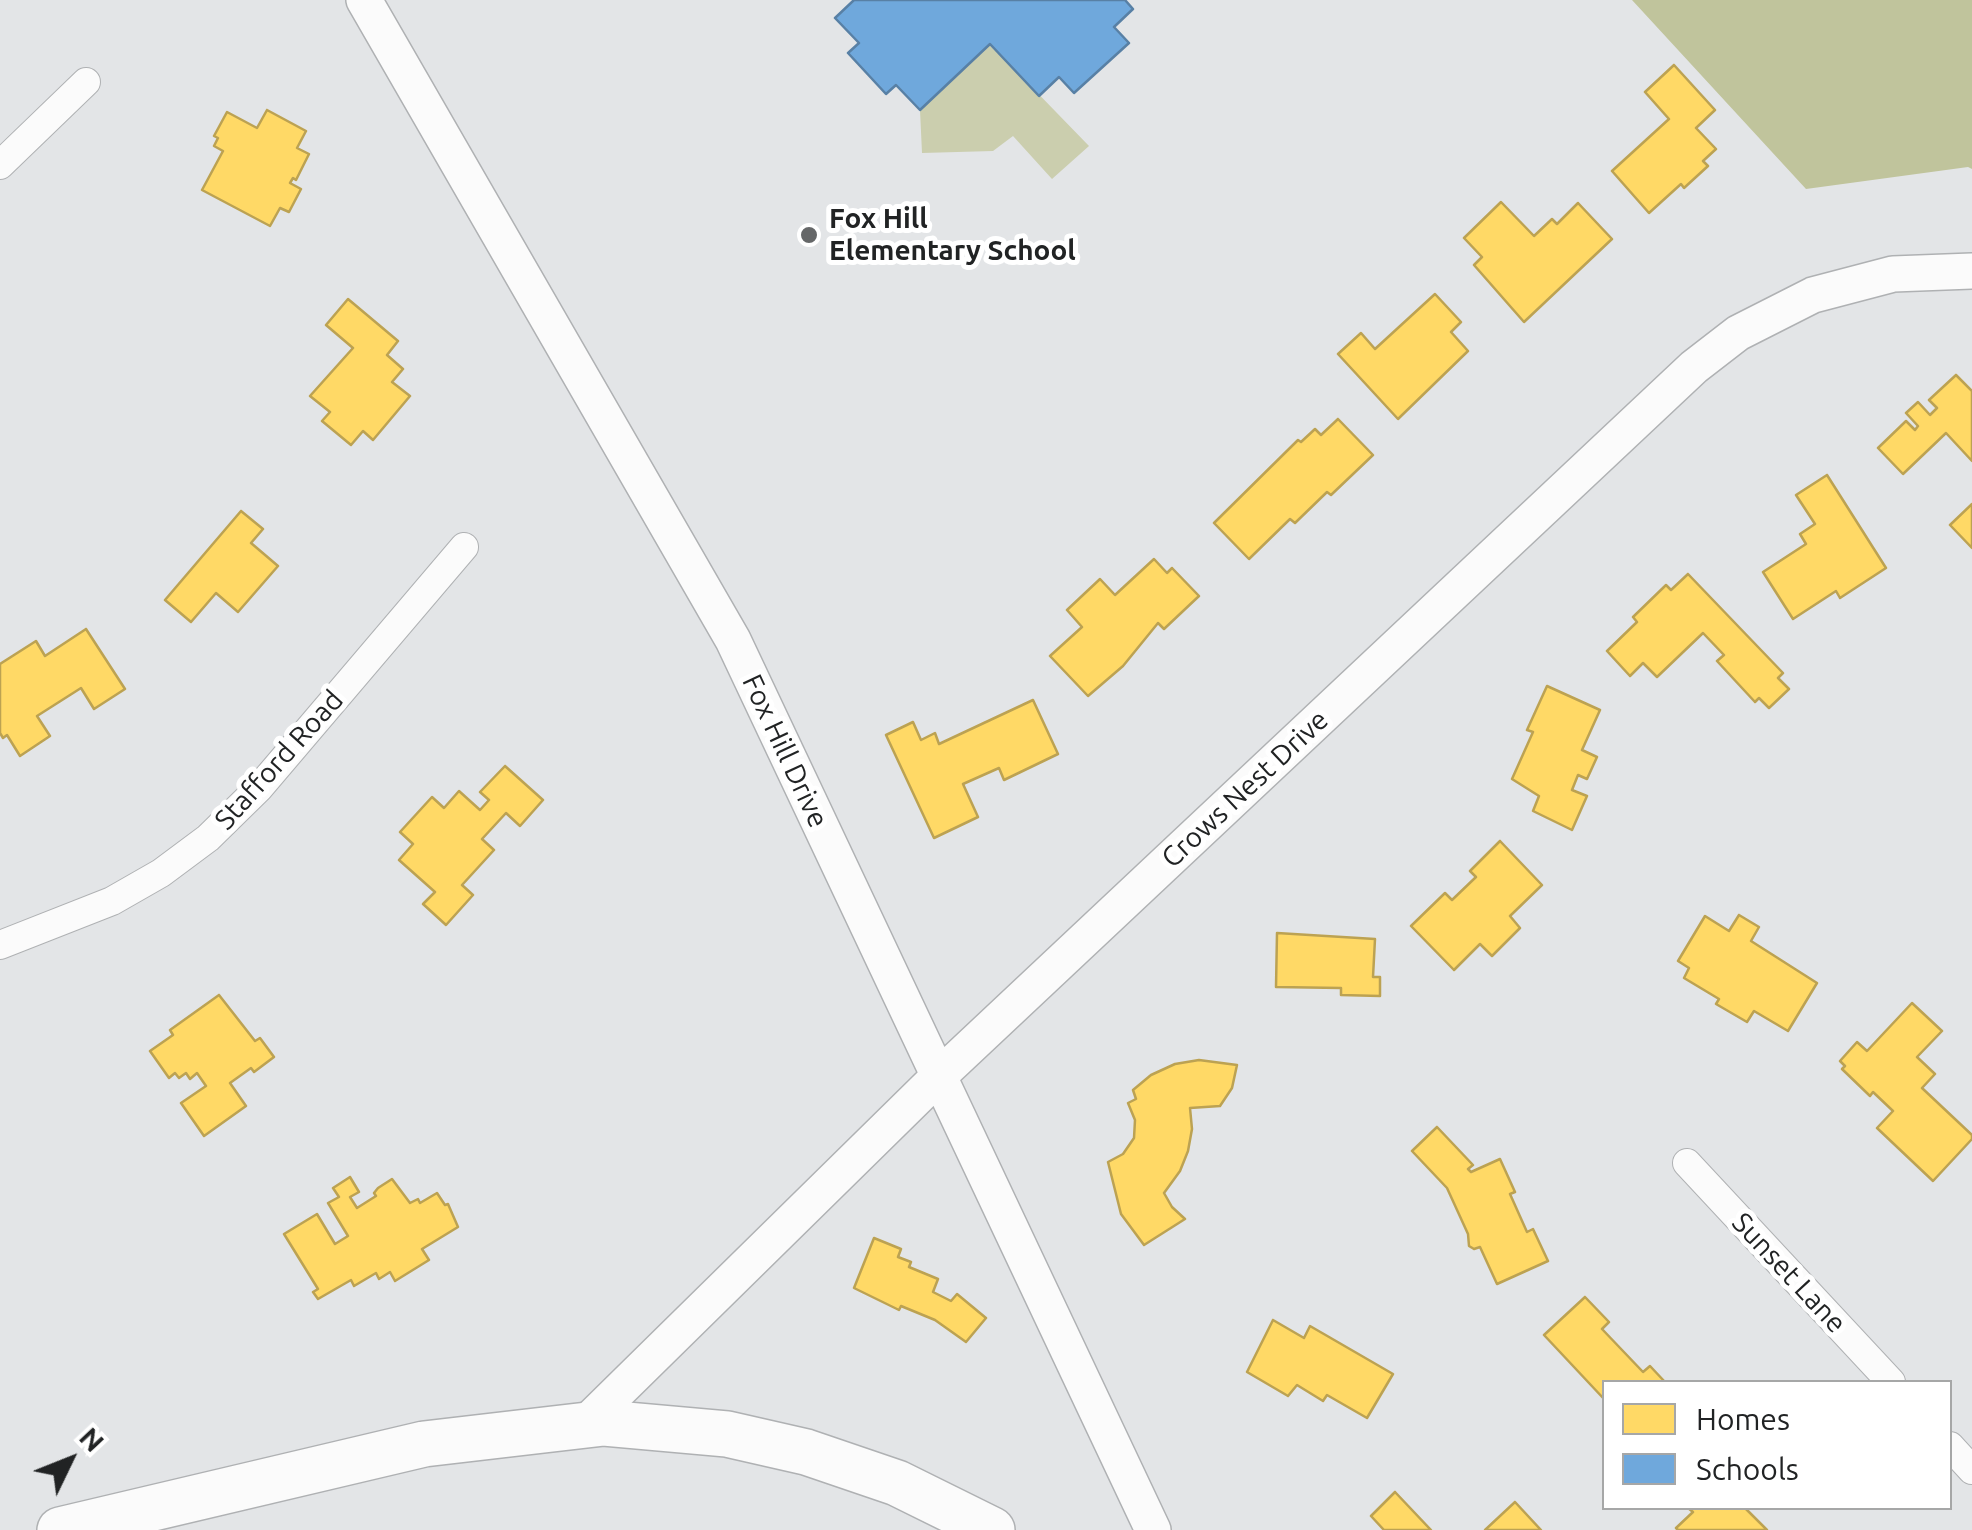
<!DOCTYPE html>
<html>
<head>
<meta charset="utf-8">
<style>
  body { margin:0 }
  #map { position:relative; width:1972px; height:1530px; overflow:hidden; background:#e3e5e7; font-family:Ubuntu,sans-serif }
  canvas { display:block }
  .legend { position:absolute; left:1602px; top:1380px; width:350px; height:130px; box-sizing:border-box; background:#fff; border:2px solid #a6a7a7; margin:0; padding:12px 18px; list-style:none; font-size:30px; color:#212324 }
  .legend li { display:flex; align-items:center; gap:20px; height:50px }
  .legend b { width:50px; border:2px solid #a6a7a7 }
  .north { position:absolute; left:20px; top:1410px; width:100px; height:100px; -webkit-text-stroke:8px #fff; paint-order:stroke; rotate:47deg; font-size:28px; font-weight:700; line-height:40px; text-align:center; color:#212324 }
  .north::after { content:''; display:block; margin:auto; width:35px; height:45px; background:#212324; clip-path:polygon(50% 0,100% 100%,50% 72%,0 100%) }
</style>
</head>
<body>
<div id="map">
<canvas width="1972" height="1530"></canvas>
<ul class="legend">
<li><b style="height:28px;background:#ffd966"></b>Homes</li>
<li><b style="height:28px;background:#6fa8dc"></b>Schools</li>
</ul>
<div class="north">N</div>
</div>
<script>
const ctx = document.querySelector('canvas').getContext('2d');
ctx.lineJoin = 'round';
function paint(path, color) { ctx.fillStyle = color; ctx.fill(path, 'evenodd'); }
const shape = rows => new Path2D(rows.map(r => 'M' + r).join(''));
function trace(path, color, width, dash) { ctx.strokeStyle = color; ctx.lineWidth = width; ctx.lineCap = dash ? 'butt' : 'round'; ctx.setLineDash(dash || []); ctx.stroke(path); }
function write(font, color, halo, rows, align = 'center') {
  ctx.font = font + ' Ubuntu,sans-serif'; ctx.lineWidth = 10; ctx.setLineDash([]); ctx.textBaseline = 'middle'; ctx.strokeStyle = halo; ctx.fillStyle = color; for (const [text, x, y, turn = 0] of rows) {
    ctx.save(); ctx.translate(x, y); ctx.rotate((+turn || 0) * Math.PI / 180); ctx.textAlign = isNaN(turn) ? turn : align; if (halo) ctx.strokeText(text, 0, 0); ctx.fillText(text, 0, 0); ctx.restore();
  }
}
const green = shape([
  [990,44,1089,146,1052,179,1013,136,993,151,922,153,920,110]
]);
const forest = shape([
  [1632,0,1972,0,1972,169,1968,167,1806,189]
]);
const homes = shape([
  [1674,65,1715,110,1696,128,1716,149,1703,161,1708,166,1684,188,1681,184,1649,213,1612,171,1669,119,1645,92,1674,65],
  [267,110,306,131,297,148,309,154,296,180,293,178,290,183,301,189,289,212,280,208,270,226,202,190,223,151,214,146,218,138,214,136,227,112,257,128,267,110],
  [1501,202,1534,236,1552,219,1557,224,1578,203,1612,239,1524,322,1474,265,1482,257,1464,238,1501,202],
  [1435,294,1461,322,1451,332,1468,351,1398,419,1338,354,1361,333,1375,349,1435,294],
  [348,299,398,341,387,355,403,369,392,382,410,396,373,440,363,431,351,445,322,421,330,412,310,396,353,348,326,325,348,299],
  [1956,375,1972,391,1972,461,1946,433,1903,474,1878,448,1906,421,1915,430,1918,426,1906,413,1918,402,1930,415,1937,408,1929,400,1956,375],
  [1338,419,1373,455,1331,495,1327,492,1295,523,1290,519,1249,559,1214,523,1298,440,1301,442,1315,429,1321,435,1338,419],
  [1827,475,1886,568,1840,598,1836,591,1793,619,1763,572,1806,544,1800,534,1815,524,1796,495,1827,475],
  [1972,504,1972,548,1950,525,1972,504],
  [241,511,263,529,251,543,278,566,238,612,216,593,191,622,165,600,241,511],
  [1154,559,1167,573,1172,568,1199,596,1164,629,1158,623,1123,666,1088,696,1050,656,1082,627,1067,610,1100,579,1115,595,1154,559],
  [1688,574,1783,673,1778,678,1789,689,1769,708,1759,698,1755,702,1717,661,1724,655,1703,633,1657,677,1643,663,1630,676,1607,651,1637,622,1633,617,1666,585,1671,590,1688,574],
  [86,629,125,689,94,709,81,688,37,716,50,736,20,756,7,735,3,738,0,733,0,664,36,641,45,656,86,629],
  [1547,686,1600,710,1582,750,1597,757,1587,779,1578,775,1572,790,1587,796,1572,830,1533,811,1539,796,1512,779,1533,732,1527,730,1547,686],
  [1033,700,1058,754,1004,780,999,768,963,784,978,817,934,838,886,735,913,722,921,740,935,733,939,744,1033,700],
  [505,766,543,800,520,826,506,813,482,839,494,850,462,885,473,895,446,925,423,904,435,892,399,860,413,844,400,832,432,797,444,808,459,791,480,810,489,800,480,792,505,766],
  [1500,841,1542,885,1510,916,1520,928,1492,956,1480,944,1454,970,1411,926,1445,893,1452,900,1476,877,1470,871,1500,841],
  [1739,915,1759,927,1751,941,1817,983,1788,1031,1754,1011,1747,1022,1716,1004,1719,999,1684,978,1689,968,1678,961,1705,916,1729,931,1739,915],
  [1277,933,1375,939,1373,977,1380,977,1380,996,1341,995,1341,988,1276,987,1277,933],
  [219,995,255,1041,260,1038,274,1057,254,1072,251,1068,230,1083,246,1106,204,1136,181,1103,206,1086,197,1073,190,1079,186,1073,179,1078,175,1073,169,1078,150,1051,173,1035,170,1030,219,995],
  [1912,1003,1942,1031,1917,1057,1935,1074,1922,1088,1972,1135,1972,1139,1933,1181,1877,1128,1893,1111,1873,1092,1870,1096,1842,1069,1845,1066,1840,1061,1857,1042,1867,1051,1912,1003],
  [1199,1060,1237,1065,1232,1088,1220,1106,1190,1108,1192,1129,1188,1151,1180,1171,1164,1193,1172,1207,1185,1219,1144,1245,1121,1214,1108,1162,1123,1154,1134,1138,1135,1120,1128,1103,1136,1099,1133,1090,1151,1075,1175,1064,1199,1060],
  [1437,1127,1473,1165,1468,1169,1471,1172,1500,1159,1515,1192,1510,1194,1527,1232,1533,1229,1548,1261,1497,1284,1480,1247,1474,1249,1469,1246,1468,1234,1447,1188,1412,1151,1437,1127],
  [350,1177,359,1192,350,1197,357,1208,376,1196,374,1193,378,1188,392,1179,410,1203,418,1199,420,1203,437,1193,445,1205,448,1204,458,1227,422,1249,429,1260,395,1281,390,1272,379,1279,376,1273,354,1286,351,1280,318,1299,313,1292,318,1289,284,1234,317,1214,335,1244,348,1236,328,1203,339,1197,333,1188,350,1177],
  [874,1238,901,1249,898,1257,911,1262,909,1267,938,1279,933,1292,951,1301,957,1294,986,1318,966,1342,935,1320,901,1306,899,1310,854,1288,874,1238],
  [1585,1297,1609,1322,1602,1329,1643,1372,1650,1366,1665,1382,1604,1382,1604,1399,1544,1335,1585,1297],
  [1273,1320,1304,1338,1310,1326,1393,1374,1367,1418,1327,1395,1323,1401,1297,1385,1288,1396,1247,1372,1273,1320],
  [1395,1492,1431,1530,1384,1530,1371,1516,1395,1492],
  [1515,1502,1541,1530,1485,1530,1515,1502],
  [1688,1508,1745,1508,1767,1530,1678,1530,1676,1528,1693,1512,1688,1508]
]);
const schools = shape([
  [854,0,1125,0,1133,9,1114,27,1129,43,1074,93,1059,77,1039,96,990,44,920,110,896,85,886,94,848,53,859,43,835,18,854,0]
]);
const minor = shape([
  [0,165,86,82],
  [0,945,112,901,161,873,208,838,259,788,464,547],
  [1687,1163,1891,1382],
  [1950,1446,1972,1470]
]);
const tertiary = shape([
  [364,0,733,640,1153,1530],
  [583,1426,939,1076,1694,367,1738,333,1813,295,1893,274,1972,271]
]);
const primary = shape([
  [60,1530,424,1444,604,1423,727,1434,806,1452,897,1483,992,1530]
]);
const markers = [
  [809,235,10,"#656768"]
];
const poiNames = [
  ["Fox Hill",829,219],
  ["Elementary School",829,251]
];
const streetNames = [
  ["Fox Hill Drive",785,751,65],
  ["Stafford Road",279,760,-48],
  ["Crows Nest Drive",1245,789,-43],
  ["Sunset Lane",1789,1273,47]
];
paint(green, '#cbceae');
paint(forest, '#c0c49c');
paint(homes, '#ffd966');
trace(homes, '#bca252', 2.5);
paint(schools, '#6fa8dc');
trace(schools, '#5880a5', 2.5);
trace(minor, '#afb1b3', 30);
trace(tertiary, '#afb1b3', 38);
trace(primary, '#afb1b3', 48);
trace(minor, '#fbfbfb', 28);
trace(tertiary, '#fbfbfb', 35);
trace(primary, '#fbfbfb', 45);
for (const [x, y, r, color] of markers) { const dot = new Path2D(); dot.arc(x, y, r, 0, 2 * Math.PI); ctx.fillStyle = color; ctx.fill(dot); trace(dot, '#fff', 4); }
write('bold 28px', '#212324', '#fff', poiNames, 'left');
write('28px', '#212324', '#fff', streetNames);
</script>
</body>
</html>
